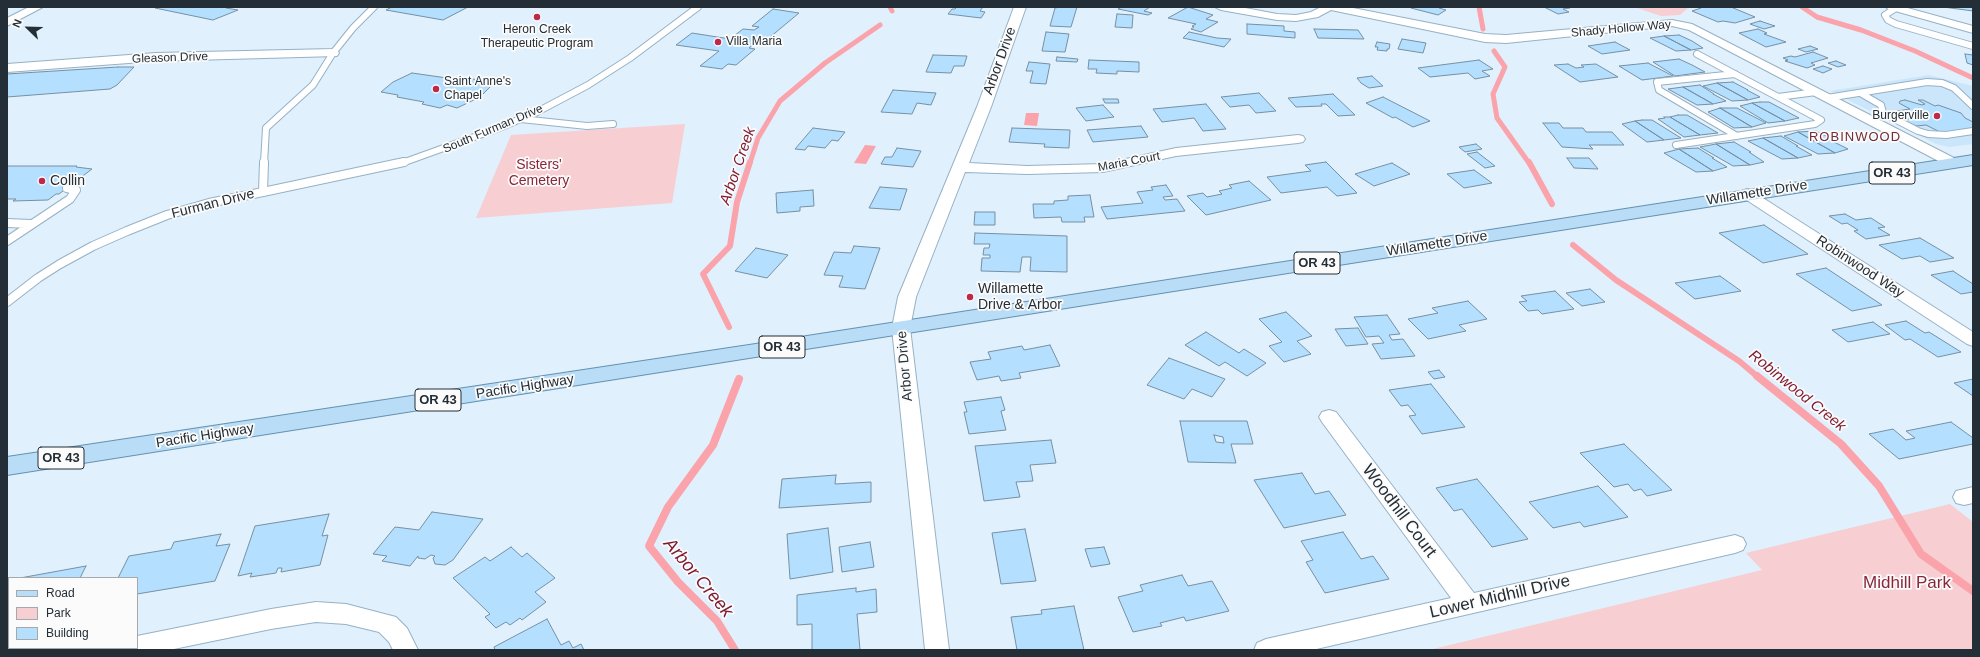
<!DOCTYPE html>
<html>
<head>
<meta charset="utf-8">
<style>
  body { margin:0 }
  #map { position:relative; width:1980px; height:657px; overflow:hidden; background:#e0f0fd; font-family:Arial,sans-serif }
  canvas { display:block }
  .frame { position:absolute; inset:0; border:8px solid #242e36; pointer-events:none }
  .legend { position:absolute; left:8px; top:577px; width:130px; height:72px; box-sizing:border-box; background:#fbfbfb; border:1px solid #a5a9ac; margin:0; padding:5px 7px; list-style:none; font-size:12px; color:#242e36 }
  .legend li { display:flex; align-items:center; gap:8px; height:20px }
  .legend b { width:20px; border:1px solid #a5a9ac }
  .north { position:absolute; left:8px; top:8px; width:40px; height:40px; -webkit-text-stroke:3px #fbfbfb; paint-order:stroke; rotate:293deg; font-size:11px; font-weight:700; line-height:16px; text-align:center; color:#242e36 }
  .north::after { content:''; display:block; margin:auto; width:14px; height:18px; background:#242e36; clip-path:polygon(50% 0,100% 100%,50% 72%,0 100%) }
</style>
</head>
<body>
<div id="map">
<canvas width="1980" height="657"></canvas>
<div class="frame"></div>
<ul class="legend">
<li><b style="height:5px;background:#b9ddf7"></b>Road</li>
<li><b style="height:11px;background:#f7ced1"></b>Park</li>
<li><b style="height:11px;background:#b4dfff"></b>Building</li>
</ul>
<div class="north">N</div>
</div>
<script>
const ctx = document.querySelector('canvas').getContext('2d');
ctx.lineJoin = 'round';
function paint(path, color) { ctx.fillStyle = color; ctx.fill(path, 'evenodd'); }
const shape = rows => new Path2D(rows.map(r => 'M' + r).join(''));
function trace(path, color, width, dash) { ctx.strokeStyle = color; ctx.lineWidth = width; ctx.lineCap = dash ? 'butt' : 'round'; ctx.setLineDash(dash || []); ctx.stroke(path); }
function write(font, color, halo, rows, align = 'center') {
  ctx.font = font + ' Arial,sans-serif'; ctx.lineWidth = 3.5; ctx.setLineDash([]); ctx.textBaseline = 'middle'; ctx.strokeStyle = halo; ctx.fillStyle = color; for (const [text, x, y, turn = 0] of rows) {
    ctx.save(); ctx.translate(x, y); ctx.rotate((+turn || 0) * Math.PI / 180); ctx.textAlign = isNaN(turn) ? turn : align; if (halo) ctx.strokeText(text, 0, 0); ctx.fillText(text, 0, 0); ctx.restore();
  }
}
const built = shape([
  [1929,75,1973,86,1973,144,1949,147,1936,144,1830,91]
]);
const green = shape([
  [1634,7,1689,7,1680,15,1661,16],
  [685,124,672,203,476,218,511,135],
  [1950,504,1973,522,1973,650,1429,650,1762,570,1746,553]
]);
const water = shape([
  [1026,113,1039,113,1037,126,1024,125],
  [865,145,876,146,866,164,854,163]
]);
const streamFar2 = shape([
  [890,7,892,11],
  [1479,7,1483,29],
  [1802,7,1817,17,1861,30,1915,51,1973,78],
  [1494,51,1505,67,1493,94,1497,118,1529,163],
  [750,163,758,138,780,101,825,63,880,25]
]);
const streamFar1 = shape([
  [1529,162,1552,204],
  [1573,245,1616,280,1739,361,1758,377],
  [729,327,703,274,730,246,737,202,750,162]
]);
const stream = shape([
  [1757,376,1841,444,1879,486,1921,554,1973,591],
  [735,650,717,621,678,582,649,546,668,507,713,445,739,379]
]);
const building = shape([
  [158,7,228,7,226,8,238,10,213,20,155,8,158,7],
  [392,7,468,7,443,20,386,10,392,7],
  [957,7,983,7,980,11,985,12,981,18,948,14,952,9,955,9,957,7],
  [1061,7,1077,7,1071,27,1050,26,1055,8,1061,7],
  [1122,7,1150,7,1144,11,1152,13,1148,15,1118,9,1122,7],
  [1188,7,1213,15,1206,19,1218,22,1201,32,1191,29,1194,27,1192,26,1196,24,1168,18,1188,7],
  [1413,7,1440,7,1439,8,1446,10,1438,15,1411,8,1413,7],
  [1544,7,1568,7,1570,8,1563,9,1569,12,1558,14,1544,7],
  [1699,7,1731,7,1755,17,1735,23,1723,21,1718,22,1692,11,1701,8,1699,7],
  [1943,7,1973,7,1973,11,1943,7],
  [773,9,799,13,769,38,763,37,749,48,755,49,736,65,728,64,722,69,700,66,719,51,676,45,692,33,730,39,743,29,754,30,759,27,752,26,773,9],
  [1117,14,1133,15,1132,28,1115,27,1117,14],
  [1760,21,1775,26,1764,29,1750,24,1760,21],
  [1247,24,1284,26,1284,31,1295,32,1295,38,1247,34,1247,24],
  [1314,29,1358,30,1364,39,1318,38,1314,29],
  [1758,29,1767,33,1764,34,1786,42,1766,47,1739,33,1758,29],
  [1046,32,1069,34,1065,52,1042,51,1046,32],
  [1189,32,1217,38,1231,39,1224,47,1183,38,1189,32],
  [1679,35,1692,41,1703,48,1691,50,1664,36,1679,35],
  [1664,36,1691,50,1676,51,1650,38,1664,36],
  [1402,39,1426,43,1423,53,1398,49,1402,39],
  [1377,42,1390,44,1389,49,1387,49,1387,51,1377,50,1378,47,1375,47,1377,42],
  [1615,42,1630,50,1602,54,1588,46,1615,42],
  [1810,46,1818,49,1806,52,1798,49,1810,46],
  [1813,52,1828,58,1811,63,1815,65,1807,68,1785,61,1788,60,1783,58,1791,56,1795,57,1813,52],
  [1965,54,1973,55,1973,65,1967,63,1965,54],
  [933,55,967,56,964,66,954,66,951,73,926,72,933,55],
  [1057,57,1078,59,1077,62,1056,61,1057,57],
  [1679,59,1692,65,1705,72,1675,76,1653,62,1679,59],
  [1089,60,1139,62,1139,72,1117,71,1117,74,1096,73,1097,69,1088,69,1089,60],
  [1479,60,1493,69,1482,71,1490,76,1475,79,1468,73,1430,77,1418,68,1479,60],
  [1836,61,1846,65,1838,67,1828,63,1836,61],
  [1029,62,1050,64,1046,84,1030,83,1033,71,1026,71,1029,62],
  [1648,63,1673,76,1642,80,1619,66,1648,63],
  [1568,64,1576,68,1584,67,1581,65,1596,64,1618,77,1580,82,1554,65,1568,64],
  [1823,66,1832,69,1823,73,1813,69,1823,66],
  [118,67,134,67,117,85,110,89,7,97,7,74,118,67],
  [412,73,461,80,466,78,485,81,481,84,491,86,480,97,457,108,447,105,440,108,422,104,424,102,397,97,398,95,381,92,393,82,412,73],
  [1372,76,1383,86,1369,88,1361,83,1357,78,1372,76],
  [1733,82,1748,90,1747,90,1760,97,1748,100,1717,83,1733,82],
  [1717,83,1748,100,1732,101,1703,86,1717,83],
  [1700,85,1714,94,1713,94,1726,101,1713,104,1683,87,1700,85],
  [1683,87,1713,104,1697,105,1668,89,1683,87],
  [893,90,936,93,931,105,917,103,912,114,881,112,893,90],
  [1259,93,1276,111,1256,113,1249,105,1230,107,1221,97,1259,93],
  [1333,94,1355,115,1338,116,1326,104,1321,104,1322,106,1296,107,1288,98,1333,94],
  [1383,97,1430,121,1413,127,1395,117,1393,118,1366,103,1383,97],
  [1103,99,1118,99,1119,103,1105,103,1103,99],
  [1905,100,1922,105,1925,104,1918,100,1923,100,1935,106,1938,105,1961,113,1965,118,1973,122,1973,128,1942,133,1926,125,1916,126,1903,120,1913,118,1897,111,1910,109,1899,103,1900,101,1905,100],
  [1760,102,1769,102,1799,118,1785,121,1752,103,1760,102],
  [1752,103,1785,121,1768,123,1740,106,1752,103],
  [1206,104,1226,129,1203,131,1194,118,1162,122,1153,109,1206,104],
  [1103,105,1114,117,1086,121,1076,108,1103,105],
  [1720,108,1737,108,1766,123,1752,127,1720,108],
  [1720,108,1752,127,1734,128,1708,112,1720,108],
  [1678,115,1687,115,1718,133,1700,135,1670,117,1678,115],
  [1664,117,1670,117,1700,135,1684,137,1658,119,1665,118,1664,117],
  [1642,120,1652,120,1681,138,1664,140,1635,121,1642,120],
  [1635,121,1664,140,1647,142,1622,124,1635,121],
  [1543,123,1559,123,1563,128,1583,128,1586,132,1612,132,1624,145,1589,145,1593,149,1562,147,1543,123],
  [1141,126,1148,137,1093,142,1087,130,1141,126],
  [813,128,845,132,838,141,832,140,825,148,808,146,805,150,795,149,813,128],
  [1012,128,1070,130,1069,148,1044,147,1045,144,1009,142,1012,128],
  [1816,131,1834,140,1832,141,1848,149,1835,153,1798,132,1816,131],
  [1798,132,1835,153,1818,154,1784,136,1798,132],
  [1781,136,1798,146,1796,146,1812,155,1798,158,1763,138,1781,136],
  [1763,138,1798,158,1782,159,1748,141,1763,138],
  [1734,142,1751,152,1749,152,1764,162,1750,165,1716,144,1734,142],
  [1476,144,1482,149,1465,152,1459,147,1476,144],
  [1716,144,1750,165,1733,166,1700,147,1716,144],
  [897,148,921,151,913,167,881,164,885,157,892,157,897,148],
  [1698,148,1714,158,1712,158,1727,167,1713,171,1679,149,1698,148],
  [1679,149,1713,171,1696,172,1664,153,1679,149],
  [1477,152,1495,166,1485,168,1467,154,1477,152],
  [1567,158,1589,158,1598,169,1574,168,1567,158],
  [1326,162,1357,193,1337,196,1327,187,1281,193,1267,177,1311,171,1305,165,1326,162],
  [1392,163,1410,174,1374,186,1355,174,1392,163],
  [7,166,77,166,76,167,92,169,59,194,56,194,48,200,13,201,16,199,7,199,7,166],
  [1474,170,1492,183,1464,188,1447,174,1474,170],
  [1249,181,1271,200,1206,215,1187,196,1203,193,1207,197,1222,194,1219,191,1232,188,1229,185,1249,181],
  [1166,185,1173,196,1163,197,1165,200,1177,199,1185,211,1107,219,1101,207,1143,203,1137,192,1153,190,1151,187,1166,185],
  [880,187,907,189,900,210,869,208,880,187],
  [813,190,814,206,800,207,800,211,777,213,776,193,813,190],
  [1090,195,1094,217,1084,217,1085,222,1062,222,1061,217,1034,218,1033,204,1054,204,1054,201,1068,200,1068,196,1090,195],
  [975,212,995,212,995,225,974,225,975,212],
  [1845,214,1856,220,1871,218,1885,227,1878,228,1890,235,1866,239,1854,231,1858,230,1847,223,1842,224,1829,216,1845,214],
  [1764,225,1808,254,1763,263,1719,233,1764,225],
  [975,233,1067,236,1067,272,1030,271,1031,257,1022,257,1020,272,981,271,982,258,990,258,990,255,983,255,984,248,989,248,990,244,974,244,975,233],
  [1920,238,1954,258,1930,262,1920,256,1902,259,1879,245,1920,238],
  [854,246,880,248,865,289,839,287,843,276,824,275,834,252,851,253,854,246],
  [756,248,788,255,767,278,735,271,756,248],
  [1826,268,1882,305,1852,311,1796,274,1826,268],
  [1953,271,1973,284,1973,292,1961,294,1931,275,1953,271],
  [1720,276,1741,291,1695,299,1675,283,1720,276],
  [1590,289,1605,302,1582,306,1566,293,1590,289],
  [1555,291,1574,309,1542,314,1538,310,1528,311,1519,302,1527,301,1521,296,1555,291],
  [1468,301,1487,319,1459,325,1466,331,1428,339,1408,319,1438,313,1432,308,1468,301],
  [1286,312,1312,336,1297,341,1311,354,1284,362,1269,346,1282,342,1259,319,1286,312],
  [1387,315,1400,334,1389,335,1392,340,1403,339,1415,356,1381,359,1372,344,1384,343,1379,336,1366,337,1354,317,1387,315],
  [1906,321,1925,333,1929,332,1961,352,1938,357,1910,339,1905,340,1885,325,1906,321],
  [1873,322,1890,334,1848,342,1832,330,1873,322],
  [1358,328,1368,344,1346,346,1335,329,1358,328],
  [1206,332,1239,353,1244,349,1266,363,1247,376,1225,362,1219,366,1185,345,1206,332],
  [1050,345,1060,366,1019,373,1021,378,1001,381,999,376,977,380,970,362,991,359,988,352,1022,346,1024,350,1050,345],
  [1169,358,1225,379,1212,397,1192,389,1184,399,1147,385,1169,358],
  [1439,370,1445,377,1434,379,1428,372,1439,370],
  [1973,379,1973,396,1954,383,1973,379],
  [1431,384,1465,427,1422,434,1409,416,1416,415,1408,405,1401,406,1389,390,1431,384],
  [1001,397,1005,410,1001,411,1006,430,969,434,964,412,967,412,964,402,1001,397],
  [1180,421,1247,421,1253,444,1231,444,1236,463,1188,462,1180,421],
  [1214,435,1223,437,1224,443,1216,442,1214,435],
  [1951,422,1973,438,1973,444,1899,459,1869,434,1893,429,1906,440,1915,438,1906,431,1951,422],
  [1051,440,1056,463,1030,465,1033,481,1016,482,1020,497,984,501,975,446,1051,440],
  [1624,444,1672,490,1647,496,1641,489,1634,491,1628,484,1614,487,1580,453,1624,444],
  [1302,473,1315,494,1329,491,1346,515,1284,528,1254,480,1302,473],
  [836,475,835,484,871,482,871,502,779,508,782,479,836,475],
  [1477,479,1528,539,1492,547,1462,509,1454,511,1436,488,1477,479],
  [1598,486,1628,517,1584,527,1580,522,1553,528,1529,502,1598,486],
  [432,512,483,519,453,560,445,565,435,564,433,558,435,556,431,555,425,559,418,558,418,556,410,566,382,561,387,556,373,554,395,527,419,530,432,512],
  [329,514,322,536,328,535,320,565,281,572,282,568,278,568,276,573,250,577,252,573,238,576,255,526,329,514],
  [828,528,833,572,790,579,787,534,828,528],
  [1025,529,1036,581,1001,584,992,533,1025,529],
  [1343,532,1361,559,1373,556,1389,579,1325,593,1306,562,1313,560,1301,541,1343,532],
  [221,534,216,546,230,544,215,581,137,594,137,578,118,578,129,556,171,549,174,542,221,534],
  [870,542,874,567,842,572,839,547,870,542],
  [511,547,522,557,527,553,555,578,535,592,546,602,522,620,520,618,510,625,506,622,496,628,485,617,490,614,453,578,485,557,490,561,511,547],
  [1104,547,1110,564,1091,567,1085,549,1104,547],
  [86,566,80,578,20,578,86,566],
  [1182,575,1188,586,1212,581,1229,611,1186,621,1184,617,1160,623,1162,626,1133,632,1118,597,1143,591,1140,585,1182,575],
  [7,580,9,580,9,616,7,616,7,580],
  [856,588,856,592,876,589,877,612,857,614,860,650,812,650,812,624,797,625,797,595,856,588],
  [1074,606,1084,650,1017,650,1011,617,1042,614,1041,610,1074,606],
  [547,619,561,645,569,641,573,648,581,644,584,650,495,650,494,647,547,619]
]);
const laneFar1 = shape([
  [1896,8,1885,15,1888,20,1896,24,1973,46],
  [1697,54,1778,97],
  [1735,74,1657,82,1659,90,1737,136],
  [1862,94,1881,105,1883,113,1918,131,1928,134,1946,135,1973,131],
  [1827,98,1927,82,1942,83,1954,88,1973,106],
  [521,119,587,126,613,124],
  [1676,145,1815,124,1821,120,1778,97,1816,92],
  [264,163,266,128,313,85,333,53,353,28,374,7],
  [402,163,499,128,537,112,588,85,630,58,698,7]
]);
const lane = shape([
  [263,192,404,162],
  [7,223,31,224],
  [7,241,70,199,76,190,67,188],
  [7,302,38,278,60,264,93,246,127,231,167,215,209,203,263,192,264,162]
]);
const street = shape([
  [29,7,43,7,7,26,7,18,29,7],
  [1014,7,1026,7,991,107,969,163,1027,166,1103,164,1176,148,1298,135,1303,136,1305,139,1303,142,1298,143,1176,156,1103,172,1027,174,965,172,916,297,910,328,949,650,925,650,892,328,898,297,977,107,1014,7],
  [1215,7,1240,7,1277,14,1296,15,1311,12,1321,7,1348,7,1485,34,1506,35,1672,20,1692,24,1958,160,1960,163,1958,166,1953,167,1948,166,1689,30,1672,26,1506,43,1485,42,1331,10,1318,17,1296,21,1277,20,1221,10,1215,7],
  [1886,7,1904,7,1973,26,1973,33,1888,9,1886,7],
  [333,49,337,50,339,53,337,56,156,61,7,72,7,64,156,53,333,49],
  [1747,189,1752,191,1973,332,1973,346,1967,344,1742,197,1739,194,1742,191,1747,189],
  [1329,410,1336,412,1474,593,1735,535,1743,538,1746,544,1743,550,1735,553,1312,650,1254,650,1257,643,1266,639,1451,598,1322,422,1319,417,1322,412,1329,410],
  [1973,487,1973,503,1964,505,1956,503,1953,497,1956,491,1973,487],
  [316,602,346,604,396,617,407,628,418,650,393,650,389,642,379,632,346,624,316,622,271,629,169,650,105,650,106,648,137,648,137,636,271,609,316,602]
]);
const primary = shape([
  [1973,155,1973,165,7,475,7,457,749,345,1973,155]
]);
const markers = [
  [537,17,4,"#bb2a4b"],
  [718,42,4,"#bb2a4b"],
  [436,89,4,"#bb2a4b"],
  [1937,116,4,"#bb2a4b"],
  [42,181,4,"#bb2a4b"],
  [970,297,4,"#bb2a4b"]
];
const farStreetnames = [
  ["Shady Hollow Way",1621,29,-5],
  ["Gleason Drive",170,58,-2],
  ["South Furman Drive",493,129,-23],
  ["Maria Court",1129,162,-11]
];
const farPoinames = [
  ["Heron Creek",537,30,"center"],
  ["Therapeutic Program",537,44,"center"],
  ["Villa Maria",726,42],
  ["Saint Anne's",444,82],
  ["Chapel",444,96],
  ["Burgerville",1929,116,"right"]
];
const farQuarternames = [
  ["ROBINWOOD",1855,137]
];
const shields = [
  [1892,173,46],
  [1317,263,46],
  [782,347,46],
  [438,400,46],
  [61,458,46]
];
const shieldNames = [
  ["OR 43",1892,173],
  ["OR 43",1317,263],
  ["OR 43",782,347],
  ["OR 43",438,400],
  ["OR 43",61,458]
];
const streetNames = [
  ["Arbor Drive",1000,61,-70],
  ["Willamette Drive",1757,193,-9],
  ["Furman Drive",213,204,-14],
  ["Willamette Drive",1437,244,-9],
  ["Robinwood Way",1860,267,33],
  ["Arbor Drive",905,366,-95],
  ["Pacific Highway",525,387,-9],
  ["Pacific Highway",205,436,-9]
];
const parkNames = [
  ["Sisters'",539,165],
  ["Cemetery",539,181]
];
const poiNames = [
  ["Collin",50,181],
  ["Willamette",978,289],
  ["Drive & Arbor",978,305]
];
const waterNames = [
  ["Arbor Creek",738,166,-71],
  ["Robinwood Creek",1797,391,39]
];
const nearStreetnames = [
  ["Woodhill Court",1399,511,53],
  ["Lower Midhill Drive",1500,597,-13]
];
const nearParknames = [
  ["Midhill Park",1907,583]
];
const nearWaternames = [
  ["Arbor Creek",698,578,50]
];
paint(built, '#cbe6fb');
paint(green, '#f7ced1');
paint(water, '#fba3ab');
trace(streamFar2, '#fba3ab', 5);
trace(streamFar1, '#fba3ab', 6);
trace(stream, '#fba3ab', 8);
paint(building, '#b4dfff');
trace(building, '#7690a3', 1);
trace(laneFar1, '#96b1c5', 8);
trace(lane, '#96b1c5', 10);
trace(street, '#96b1c5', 2);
trace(primary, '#6691b0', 2);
trace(laneFar1, '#fff', 6);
trace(lane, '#fff', 8);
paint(street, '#fff');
paint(primary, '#b9ddf7');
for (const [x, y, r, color] of markers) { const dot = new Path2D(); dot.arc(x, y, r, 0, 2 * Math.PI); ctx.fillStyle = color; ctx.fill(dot); trace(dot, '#fbfbfb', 1.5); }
write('12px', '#242e36', '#fbfbfb', farStreetnames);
write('12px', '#242e36', '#fbfbfb', farPoinames, 'left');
ctx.letterSpacing = '1px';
write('13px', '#722b36', '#fbfbfb', farQuarternames);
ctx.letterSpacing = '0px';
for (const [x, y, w] of shields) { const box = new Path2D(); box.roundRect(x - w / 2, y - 11, w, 22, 3); ctx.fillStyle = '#fbfbfb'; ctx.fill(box); trace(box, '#242e36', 1); }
write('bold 13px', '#242e36', null, shieldNames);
write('14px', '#242e36', '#fbfbfb', streetNames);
write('14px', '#8a2639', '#fbfbfb', parkNames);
write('14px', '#242e36', '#fbfbfb', poiNames, 'left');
write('italic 15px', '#7d182f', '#fbfbfb', waterNames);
write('17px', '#242e36', '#fbfbfb', nearStreetnames);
write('17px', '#8a2639', '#fbfbfb', nearParknames);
write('italic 18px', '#7d182f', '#fbfbfb', nearWaternames);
</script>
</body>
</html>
